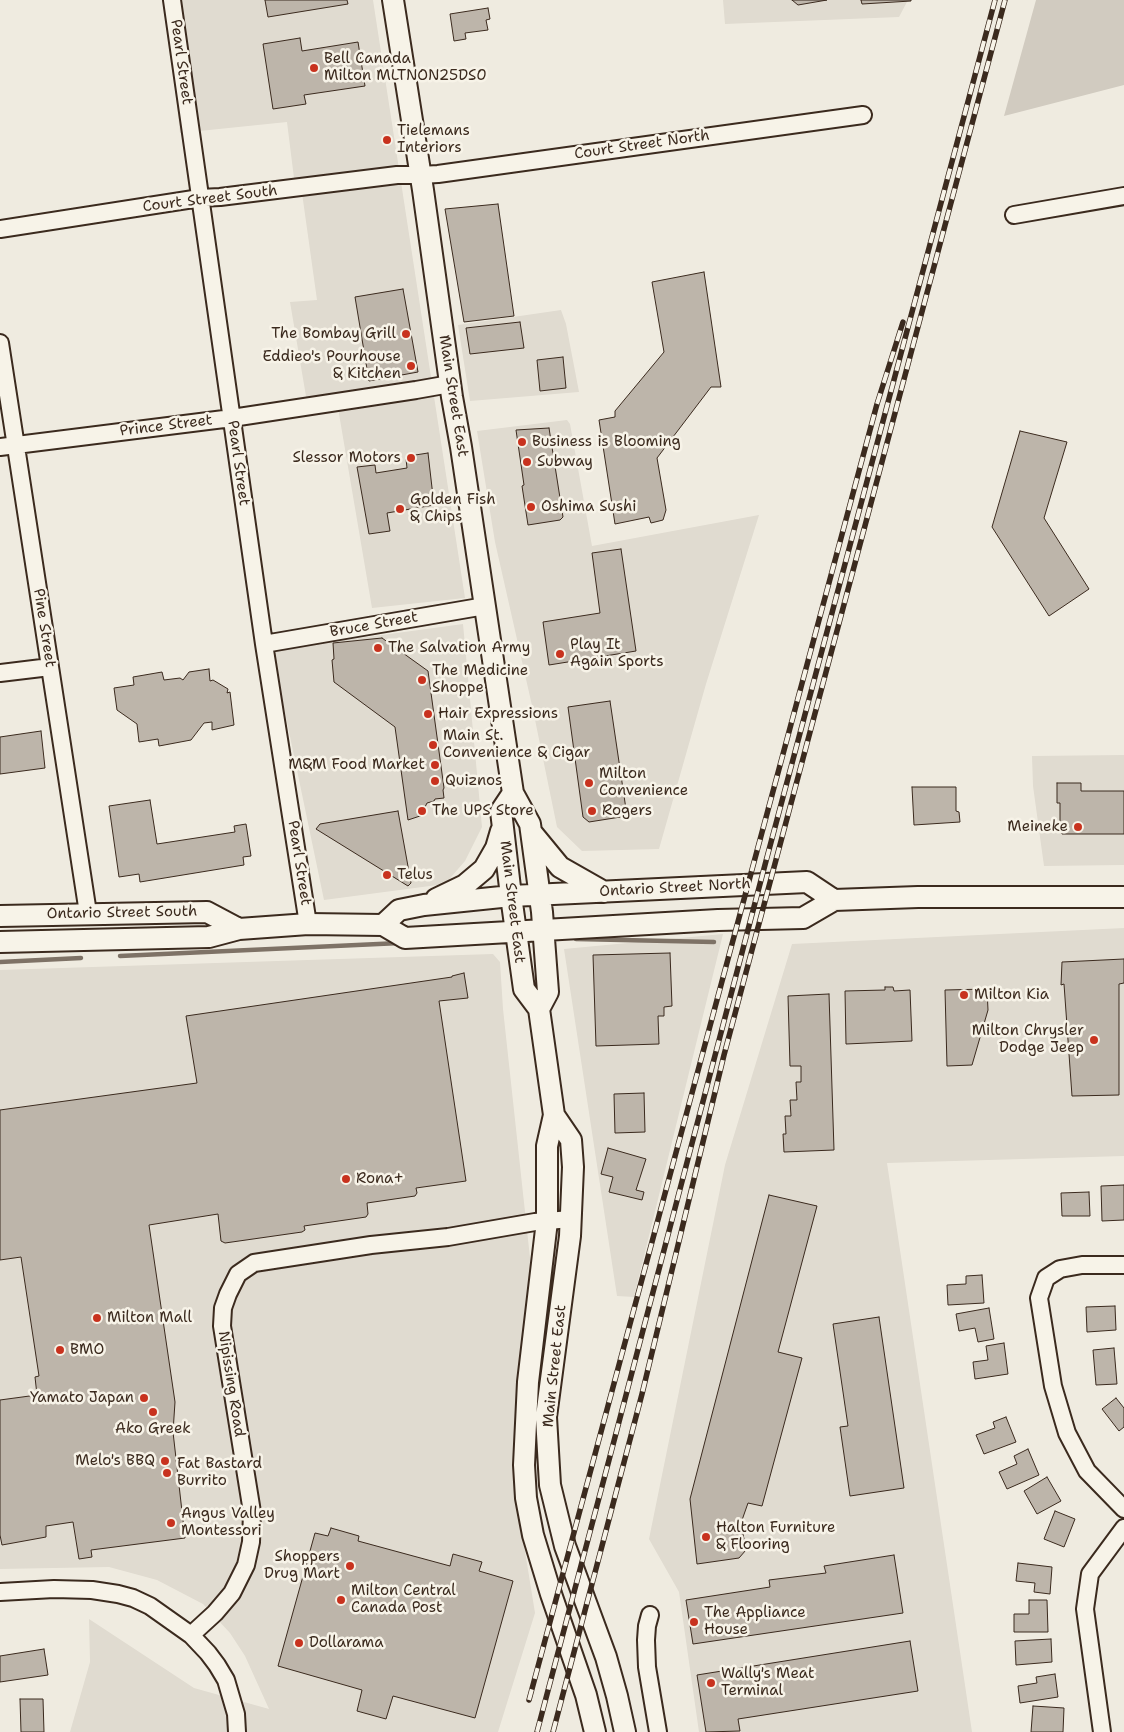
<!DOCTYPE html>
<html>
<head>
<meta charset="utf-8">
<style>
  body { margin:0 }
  canvas { display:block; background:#efebe0 }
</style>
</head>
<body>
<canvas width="1124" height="1732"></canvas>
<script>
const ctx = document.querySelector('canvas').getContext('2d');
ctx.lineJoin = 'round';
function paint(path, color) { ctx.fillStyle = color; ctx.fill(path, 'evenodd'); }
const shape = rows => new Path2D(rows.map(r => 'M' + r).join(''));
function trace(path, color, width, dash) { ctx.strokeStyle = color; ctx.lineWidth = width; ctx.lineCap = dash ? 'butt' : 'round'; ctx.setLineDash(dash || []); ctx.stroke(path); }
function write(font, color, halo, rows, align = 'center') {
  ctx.font = font + ' "Shantell Sans",sans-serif'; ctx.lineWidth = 5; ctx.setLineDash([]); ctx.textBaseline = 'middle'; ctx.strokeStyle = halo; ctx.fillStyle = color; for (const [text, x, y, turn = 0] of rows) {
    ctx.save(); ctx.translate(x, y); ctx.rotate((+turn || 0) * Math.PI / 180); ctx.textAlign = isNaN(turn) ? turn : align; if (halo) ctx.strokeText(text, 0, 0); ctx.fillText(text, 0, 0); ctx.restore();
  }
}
const built = shape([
  [165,0,373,0,465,598,372,608,338,408,309,414,290,302,317,300,302,193,296,194,287,122,180,133],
  [723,0,908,0,899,17,725,24],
  [561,310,566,324,579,392,470,401,458,325],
  [567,420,570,424,592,546,759,515,706,684,659,849,582,851,557,827,533,710,495,542,477,431],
  [463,624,482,827,465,861,445,884,324,900,272,650],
  [1124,755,1124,865,1044,866,1033,786,1032,756],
  [1124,928,1124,1156,887,1163,972,1732,699,1732,679,1592,649,1539,725,1165,792,944],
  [723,934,634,1297,617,1296,564,949],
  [493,954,500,962,503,1009,531,1267,513,1477,535,1613,498,1732,70,1732,90,1662,89,1619,194,1688,269,1709,245,1656,230,1633,203,1604,157,1580,109,1567,0,1569,0,970]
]);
const green = shape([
  [1036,0,1124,0,1124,85,1004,116]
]);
const stream = shape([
  [576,939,714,942],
  [120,956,400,943],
  [0,962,81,958]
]);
const building = shape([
  [265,0,347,0,348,4,268,17,265,0],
  [792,0,827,0,798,5,792,0],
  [861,0,911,0,911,1,862,4,861,0],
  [488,8,490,19,486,20,488,30,465,33,466,39,454,41,450,14,488,8],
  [300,38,302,51,358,42,365,86,304,95,306,104,273,109,263,44,300,38],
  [498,204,514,316,464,322,445,209,498,204],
  [704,272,721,387,711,387,657,458,666,510,663,520,651,523,649,517,615,524,599,420,615,417,615,411,664,352,652,282,704,272],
  [403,289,418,372,369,381,355,297,403,289],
  [520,322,524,348,470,354,466,328,520,322],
  [563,357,566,388,540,391,537,360,563,357],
  [549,428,563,517,560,520,528,525,522,486,524,485,516,430,549,428],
  [1020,431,1067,442,1044,518,1089,589,1049,616,992,527,1020,431],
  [428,453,434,505,387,513,390,531,369,534,357,467,375,465,376,473,407,468,406,459,409,456,428,453],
  [621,549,636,651,549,665,543,622,600,613,592,553,621,549],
  [382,638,428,671,444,788,443,790,444,798,435,799,434,801,427,803,425,807,426,814,408,820,395,727,334,682,332,660,334,659,333,643,382,638],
  [209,669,210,681,213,680,228,689,227,693,230,692,234,725,212,730,212,722,204,723,191,740,159,746,158,739,139,742,137,724,117,710,114,688,134,685,133,677,162,672,164,680,180,678,183,680,189,672,209,669],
  [610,701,627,816,589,822,583,817,568,707,610,701],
  [41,731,45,768,0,774,0,737,41,731],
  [1057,783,1081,783,1081,791,1124,791,1124,834,1062,834,1062,824,1060,824,1060,803,1057,803,1057,783],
  [912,787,956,787,956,811,959,812,960,822,914,825,912,787],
  [150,800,157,844,235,832,234,826,246,824,251,856,243,857,244,865,140,882,139,874,119,877,109,806,150,800],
  [398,811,411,883,408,886,316,829,320,824,398,811],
  [670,953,672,1006,664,1007,664,1016,658,1016,659,1044,596,1046,593,955,670,953],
  [1124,959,1124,983,1119,984,1119,1095,1072,1096,1064,984,1061,985,1062,962,1124,959],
  [464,973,468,998,439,1001,466,1181,416,1188,417,1193,415,1196,367,1203,368,1214,366,1217,304,1226,305,1230,302,1232,225,1243,221,1241,218,1214,149,1225,175,1402,173,1432,185,1538,91,1550,92,1557,79,1559,73,1522,46,1526,46,1537,2,1545,0,1535,0,1400,37,1395,35,1377,39,1376,21,1257,0,1260,0,1110,197,1083,186,1016,452,977,452,976,464,973],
  [885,987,893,987,894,991,910,990,912,1041,846,1044,845,991,885,990,885,987],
  [987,989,988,1010,972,1065,947,1066,945,990,987,989],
  [829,994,834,1150,784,1152,783,1134,786,1134,785,1116,791,1116,790,1100,797,1100,796,1082,801,1082,801,1066,790,1066,788,996,829,994],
  [644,1093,645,1132,615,1133,614,1094,644,1093],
  [608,1148,646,1159,636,1190,644,1192,642,1200,609,1192,613,1177,601,1174,608,1148],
  [1124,1185,1124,1220,1102,1221,1101,1186,1124,1185],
  [1089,1192,1090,1216,1062,1216,1061,1193,1089,1192],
  [769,1195,817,1206,778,1352,802,1358,762,1506,748,1503,741,1523,746,1550,739,1558,697,1564,690,1499,769,1195],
  [982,1275,984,1303,948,1305,947,1285,966,1284,966,1276,982,1275],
  [1115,1306,1116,1330,1087,1332,1086,1307,1115,1306],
  [989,1308,994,1339,978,1342,975,1328,959,1331,956,1314,989,1308],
  [879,1317,904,1488,850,1496,840,1427,848,1426,833,1324,879,1317],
  [1004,1343,1008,1374,975,1379,973,1362,988,1360,986,1346,1004,1343],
  [1114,1348,1117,1384,1096,1385,1093,1350,1114,1348],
  [1116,1398,1124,1408,1124,1427,1119,1431,1102,1409,1116,1398],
  [1006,1417,1016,1442,984,1454,976,1435,995,1428,993,1422,1006,1417],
  [1028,1449,1039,1475,1007,1489,999,1472,1017,1464,1014,1456,1028,1449],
  [1047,1477,1061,1501,1037,1514,1024,1491,1047,1477],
  [1055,1511,1075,1519,1064,1547,1044,1539,1055,1511],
  [331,1528,359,1536,358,1541,450,1566,453,1554,482,1562,479,1571,513,1581,475,1718,393,1696,386,1719,357,1711,362,1690,278,1666,315,1533,328,1536,331,1528],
  [894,1555,903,1613,693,1644,686,1600,770,1587,769,1580,826,1573,824,1566,894,1555],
  [1018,1563,1052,1567,1050,1594,1034,1592,1035,1583,1016,1581,1018,1563],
  [1029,1600,1047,1600,1048,1632,1014,1632,1014,1614,1029,1614,1029,1600],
  [1051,1639,1052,1662,1016,1665,1015,1641,1051,1639],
  [910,1641,918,1691,738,1719,740,1731,706,1732,697,1675,910,1641],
  [44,1649,48,1675,0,1682,0,1656,44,1649],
  [1055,1674,1058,1697,1020,1703,1018,1686,1037,1683,1036,1677,1055,1674],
  [20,1699,43,1699,44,1732,21,1732,20,1699],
  [1033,1706,1064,1708,1063,1732,1031,1732,1033,1706]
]);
const minor = shape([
  [172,0,264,644,308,924],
  [1014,215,1124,196],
  [0,229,200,198,220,197,397,175,421,175,438,174,863,115],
  [0,343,88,913],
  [0,447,232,418,416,390,450,384],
  [264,644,485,606],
  [0,673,50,667],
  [1124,1265,1082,1265,1060,1269,1046,1278,1039,1298,1053,1386,1067,1433,1087,1471,1124,1509],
  [0,1592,54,1589,92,1590,118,1594,133,1598,150,1606,191,1635,208,1653,217,1665,226,1680,236,1714,237,1732],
  [650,1615,647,1626,646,1640,647,1667,658,1732],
  [191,1635,215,1613,232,1593,246,1565,251,1542,252,1512,222,1326,223,1308,228,1294,238,1274,254,1263,371,1245,448,1237,535,1222,571,1219],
  [1102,1732,1085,1609,1090,1574,1124,1528]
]);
const major = shape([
  [393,0,423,190,452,397,461,447,513,793,530,824,542,912,548,992,539,1009],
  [513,793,501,811,511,896,524,989,539,1009,554,1115,547,1146,547,1221,528,1382,524,1465,526,1498,533,1535,551,1594,586,1695,595,1732],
  [532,833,560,867,604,892],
  [436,899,465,885,484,869,496,848,501,831],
  [0,916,207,912,239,929],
  [383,925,399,910,424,905,511,896,807,882,834,900],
  [0,942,209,937,239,929,308,924,383,925,405,938,718,920,803,918,834,900,918,897,1124,897],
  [554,1115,571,1140,573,1167,570,1236,546,1417,550,1485,565,1546,606,1657,617,1696,625,1732]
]);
const rail = shape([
  [529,1700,877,404,903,322],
  [537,1732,609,1460,766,861,995,0],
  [553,1732,642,1394,724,1055,1005,0]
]);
const markers = [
  [314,68,5,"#c8321e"],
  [387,140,5,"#c8321e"],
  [406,334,5,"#c8321e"],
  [411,366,5,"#c8321e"],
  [522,442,5,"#c8321e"],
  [411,458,5,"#c8321e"],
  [527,462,5,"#c8321e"],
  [531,507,5,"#c8321e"],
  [400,509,5,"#c8321e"],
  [378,648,5,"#c8321e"],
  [560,654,5,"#c8321e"],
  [422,680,5,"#c8321e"],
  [428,714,5,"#c8321e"],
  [433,745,5,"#c8321e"],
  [435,765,5,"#c8321e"],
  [435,781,5,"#c8321e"],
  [589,783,5,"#c8321e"],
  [422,811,5,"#c8321e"],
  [592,811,5,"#c8321e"],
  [1078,827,5,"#c8321e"],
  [387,875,5,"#c8321e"],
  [964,995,5,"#c8321e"],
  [1094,1040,5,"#c8321e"],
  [346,1179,5,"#c8321e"],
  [97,1318,5,"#c8321e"],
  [60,1350,5,"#c8321e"],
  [144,1398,5,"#c8321e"],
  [153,1412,5,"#c8321e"],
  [165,1461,5,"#c8321e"],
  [167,1473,5,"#c8321e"],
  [171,1523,5,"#c8321e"],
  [706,1537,5,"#c8321e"],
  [350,1566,5,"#c8321e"],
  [341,1600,5,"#c8321e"],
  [694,1622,5,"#c8321e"],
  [299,1643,5,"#c8321e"],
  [711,1683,5,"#c8321e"]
];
const poiNames = [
  ["Bell Canada",324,59],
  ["Milton MLTNON25DS0",324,76],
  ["Tielemans",397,131],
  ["Interiors",397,148],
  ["The Bombay Grill",396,334,"right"],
  ["Eddieo's Pourhouse",401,357,"right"],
  ["& Kitchen",401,374,"right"],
  ["Business is Blooming",532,442],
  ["Slessor Motors",401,458,"right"],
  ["Subway",537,462],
  ["Golden Fish",410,500],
  ["& Chips",410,517],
  ["Oshima Sushi",541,507],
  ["Play It",570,645],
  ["Again Sports",570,662],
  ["The Salvation Army",388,648],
  ["The Medicine",432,671],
  ["Shoppe",432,688],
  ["Hair Expressions",438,714],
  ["Main St.",443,736],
  ["Convenience & Cigar",443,753],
  ["M&M Food Market",425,765,"right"],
  ["Milton",599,774],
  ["Convenience",599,791],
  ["Quiznos",445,781],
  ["The UPS Store",432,811],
  ["Rogers",602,811],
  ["Meineke",1068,827,"right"],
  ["Telus",397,875],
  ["Milton Kia",974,995],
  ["Milton Chrysler",1084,1031,"right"],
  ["Dodge Jeep",1084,1048,"right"],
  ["Rona+",356,1179],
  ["Milton Mall",107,1318],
  ["BMO",70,1350],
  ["Yamato Japan",134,1398,"right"],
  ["Ako Greek",153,1429,"center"],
  ["Melo's BBQ",155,1461,"right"],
  ["Fat Bastard",177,1464],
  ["Burrito",177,1481],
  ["Angus Valley",181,1514],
  ["Montessori",181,1531],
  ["Halton Furniture",716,1528],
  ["& Flooring",716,1545],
  ["Shoppers",340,1557,"right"],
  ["Drug Mart",340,1574,"right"],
  ["Milton Central",351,1591],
  ["Canada Post",351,1608],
  ["The Appliance",704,1613],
  ["House",704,1630],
  ["Dollarama",309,1643],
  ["Wally's Meat",721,1674],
  ["Terminal",721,1691]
];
const streetNames = [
  ["Pearl Street",181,62,82],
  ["Court Street North",642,145,-8],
  ["Court Street South",210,199,-7],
  ["Main Street East",453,396,81],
  ["Prince Street",166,426,-7],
  ["Pearl Street",238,463,82],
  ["Bruce Street",374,625,-10],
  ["Pine Street",44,628,81],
  ["Pearl Street",299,863,81],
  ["Ontario Street North",675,888,-3],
  ["Main Street East",512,902,83],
  ["Ontario Street South",122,913,-1],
  ["Main Street East",555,1366,-84],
  ["Nipissing Road",231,1384,81]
];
paint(built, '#e0dbd0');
paint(green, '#d1cbc0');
trace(stream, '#7e7266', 4.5);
paint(building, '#bdb5aa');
trace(building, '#3b2a1e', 1);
trace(minor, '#3b2a1e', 20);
trace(major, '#3b2a1e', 24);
trace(minor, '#f7f3e8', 16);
trace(major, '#f7f3e8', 20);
trace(rail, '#3b2a1e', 5.5);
trace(rail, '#f7f3e8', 4, [11]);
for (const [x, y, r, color] of markers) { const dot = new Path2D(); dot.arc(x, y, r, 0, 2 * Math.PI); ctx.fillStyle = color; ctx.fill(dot); trace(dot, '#f7f3e8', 2); }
write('15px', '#3b2a1e', '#f7f3e8', poiNames, 'left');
write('15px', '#3b2a1e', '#f7f3e8', streetNames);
</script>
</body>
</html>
